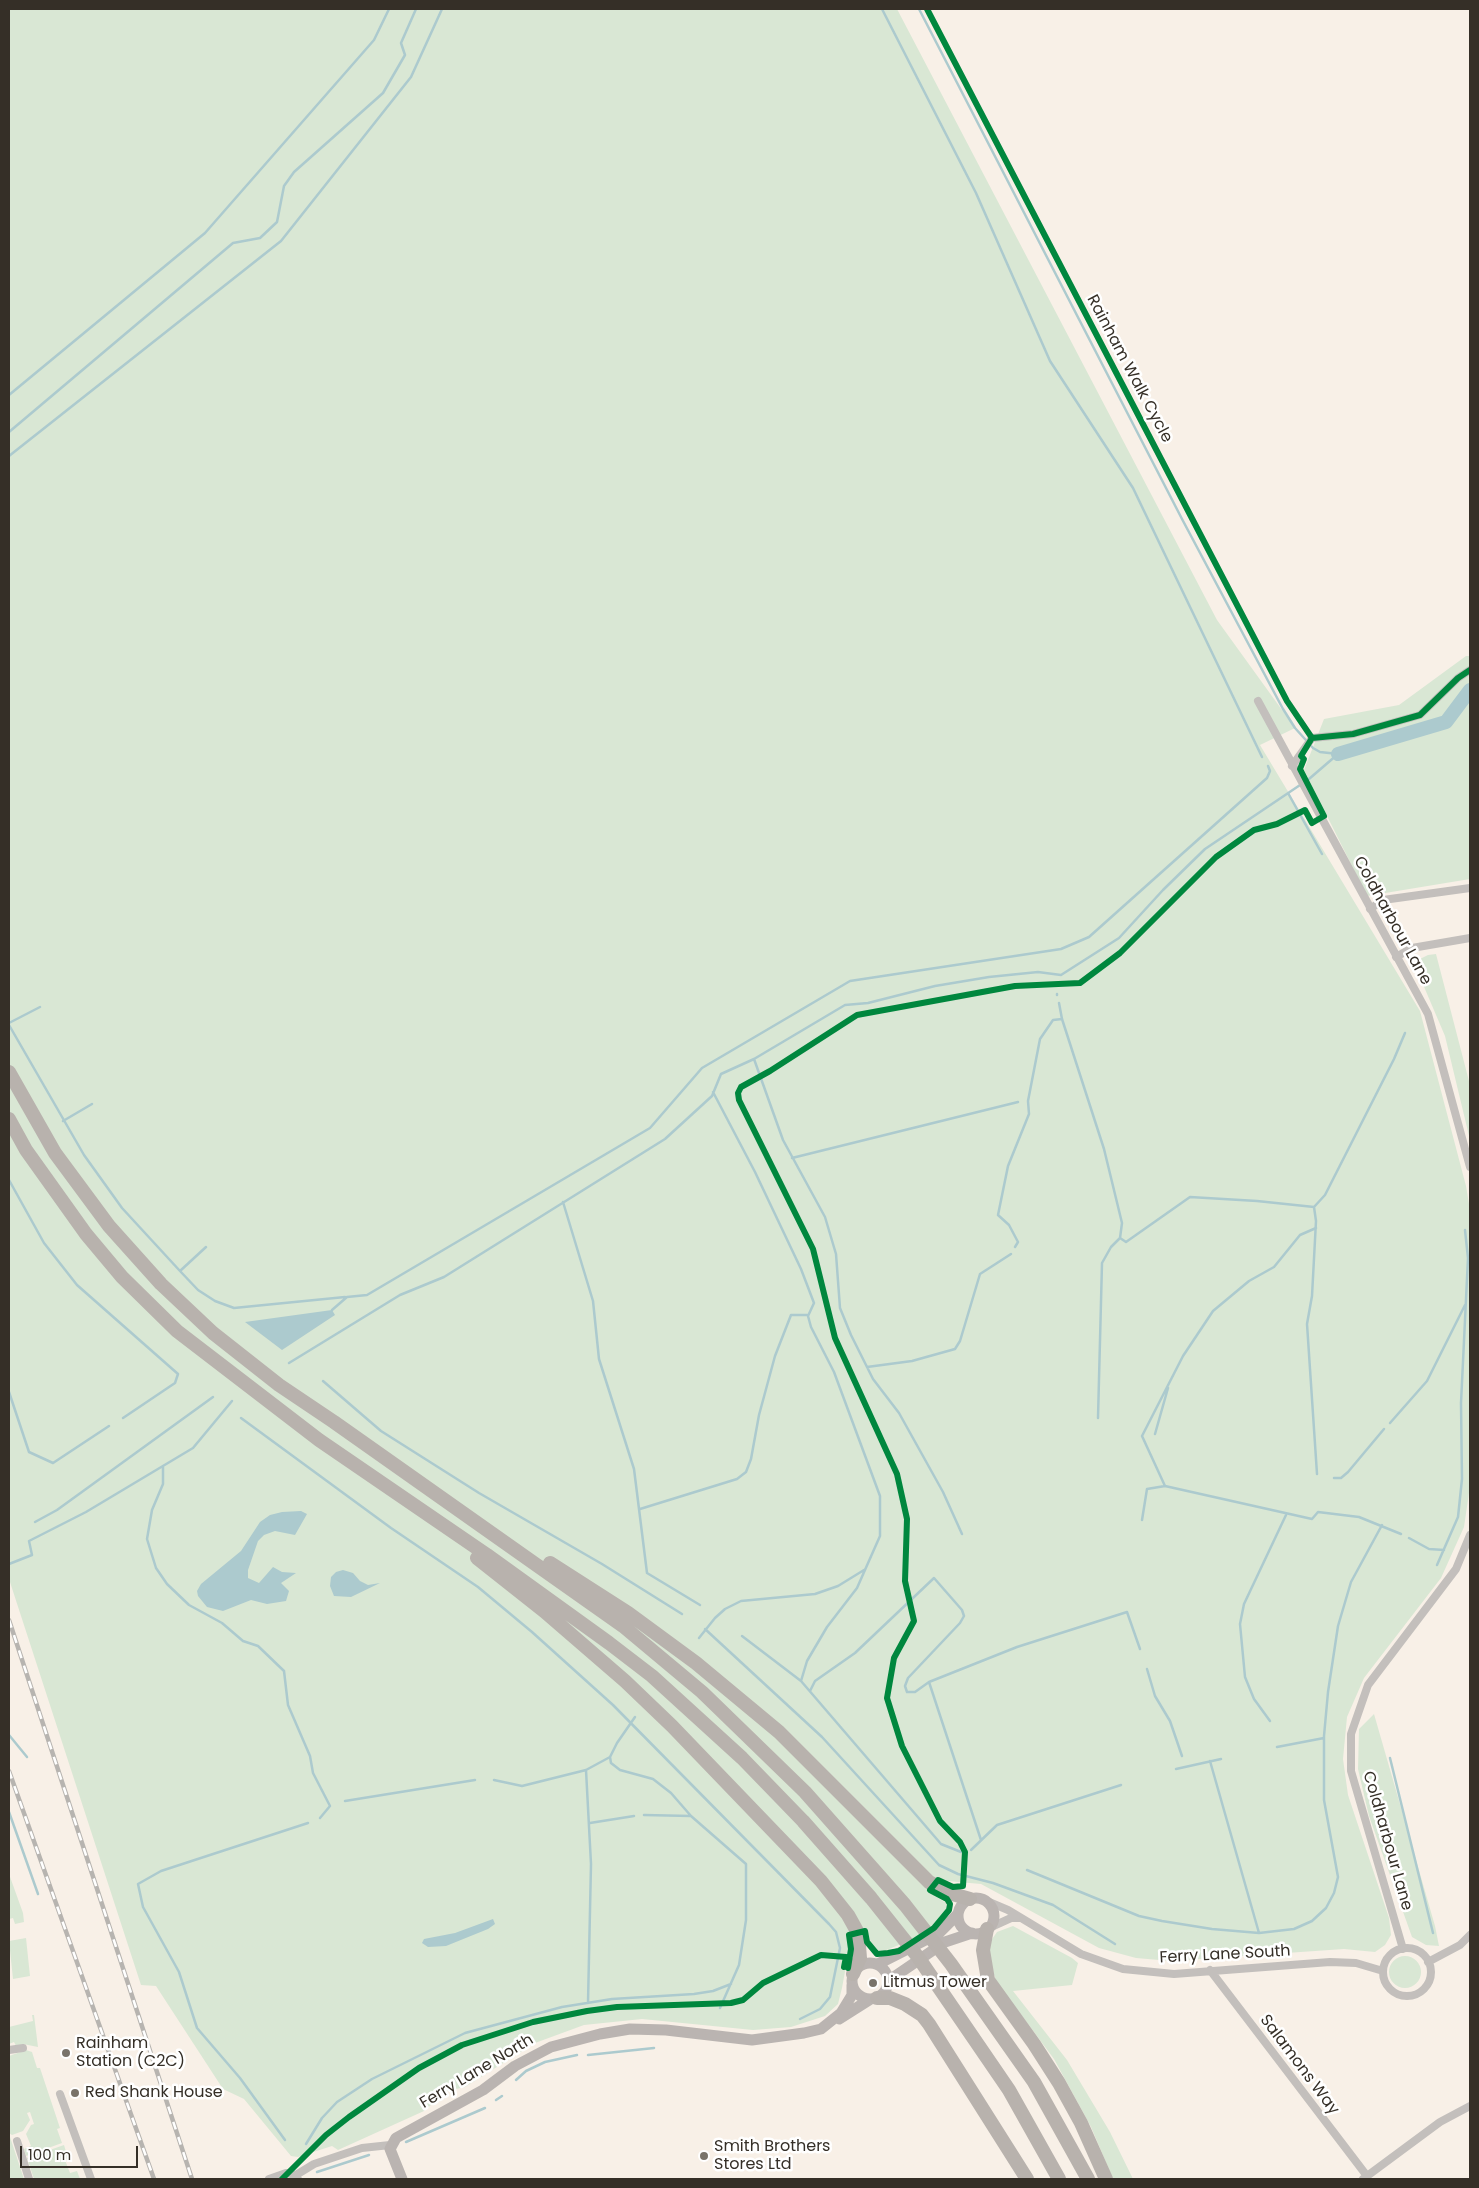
<!DOCTYPE html>
<html>
<head>
<meta charset="utf-8">
<style>
  body { margin:0 }
  #map { position:relative; width:1479px; height:2188px; overflow:hidden; background:#f8f0e7; font-family:Poppins,sans-serif }
  canvas { display:block }
  .frame { position:absolute; inset:0; border:10px solid #352f27; pointer-events:none }
  .scale { position:absolute; left:20px; top:2146px; width:118px; height:22px; box-sizing:border-box; border:2px solid #352f27; border-top:0; padding-left:6px; font-size:15px; line-height:18px; white-space:nowrap; color:#352f27; -webkit-text-stroke:4px #fff; paint-order:stroke }
</style>
</head>
<body>
<div id="map">
<canvas width="1479" height="2188"></canvas>
<div class="frame"></div>
<div class="scale">100 m</div>
</div>
<script>
const ctx = document.querySelector('canvas').getContext('2d');
ctx.lineJoin = 'round';
function paint(path, color) { ctx.fillStyle = color; ctx.fill(path, 'evenodd'); }
const shape = rows => new Path2D(rows.map(r => 'M' + r).join(''));
function trace(path, color, width, dash) { ctx.strokeStyle = color; ctx.lineWidth = width; ctx.lineCap = dash ? 'butt' : 'round'; ctx.setLineDash(dash || []); ctx.stroke(path); }
function write(font, color, halo, rows, align = 'center') {
  ctx.font = font + ' Poppins,sans-serif'; ctx.lineWidth = 5; ctx.setLineDash([]); ctx.textBaseline = 'middle'; ctx.strokeStyle = halo; ctx.fillStyle = color; for (const [text, x, y, turn = 0] of rows) {
    ctx.save(); ctx.translate(x, y); ctx.rotate((+turn || 0) * Math.PI / 180); ctx.textAlign = isNaN(turn) ? turn : align; if (halo) ctx.strokeText(text, 0, 0); ctx.fillText(text, 0, 0); ctx.restore();
  }
}
const green = shape([
  [9,9,897,9,1217,620,1295,728,1260,745,1420,1011,1466,1186,1470,1210,1470,1486,1464,1527,1441,1578,1364,1678,1347,1717,1343,1759,1348,1795,1389,1918,1391,1935,1385,1945,1375,1952,1344,1949,1171,1961,1136,1958,1099,1948,981,1884,947,1881,938,1877,927,1891,946,1903,946,1910,933,1927,916,1938,884,1951,875,1950,870,1942,867,1928,847,1933,849,1950,842,1988,838,2004,825,2016,791,2027,753,2030,642,2019,584,2025,535,2043,465,2087,447,2091,424,2111,338,2150,332,2146,298,2157,291,2156,244,2099,223,2089,156,1986,141,1985,9,1579],
  [1466,656,1470,656,1470,879,1367,896,1304,770,1324,719,1399,705],
  [1436,954,1470,1085,1470,1140,1445,1036,1416,968,1420,959,1428,955],
  [1374,1714,1435,1926,1439,1946,1426,1945,1412,1937,1369,1816,1358,1769,1359,1729],
  [9,1874,23,1913,24,1922,15,1924,13,1918,9,1919],
  [1013,1926,1072,1958,1078,1963,1072,1985,1013,1991,1067,2060,1110,2132,1133,2179,1113,2179,1091,2127,1054,2059,996,1981,988,1955,990,1942,997,1932],
  [26,1938,30,1976,13,1979,9,1941],
  '1389 1972a16 16 0 1 1 32 0a16 16 0 1 1-32 0Z',
  [32,2015,34,2015,38,2047,23,2044,16,2046,14,2042,9,2044,9,2027,33,2021],
  [26,2050,32,2052,37,2068,40,2068,60,2128,57,2129,62,2143,26,2156,24,2149,31,2146,26,2134,31,2125,34,2124,30,2112,27,2113,30,2120,23,2131,12,2135,9,2133,9,2056],
  [9,2137,10,2137,24,2179,9,2179],
  [64,2145,68,2158,65,2160,70,2173,77,2171,80,2179,34,2179,27,2158]
]);
const water = shape([
  [332,1310,335,1315,282,1350,245,1322],
  [301,1511,307,1514,295,1535,275,1531,264,1535,258,1541,248,1570,248,1578,259,1583,273,1567,282,1572,296,1573,281,1583,289,1591,286,1601,267,1604,251,1600,223,1611,207,1607,198,1596,197,1591,201,1584,241,1551,260,1522,270,1515,282,1512],
  [343,1570,353,1573,360,1581,368,1585,380,1583,351,1597,334,1596,330,1586,331,1577,336,1572],
  [493,1919,495,1924,488,1929,446,1946,428,1947,422,1943,424,1939,455,1933]
]);
const stream = shape([
  [882,9,976,193,1050,361,1133,488,1262,757],
  [919,9,1182,519,1283,709,1295,728,1313,748,1320,752,1338,754],
  [9,395,205,233,374,40,389,9],
  [9,432,233,243,260,238,277,222,284,186,294,172,383,93,405,55,401,43,416,9],
  [9,456,281,241,411,77,442,9],
  [1469,691,1470,693],
  [1288,793,1322,854],
  [1057,994,1057,995],
  [1059,1003,1062,1019,1104,1149,1122,1223,1120,1238,1111,1247,1102,1263,1098,1418],
  [9,1023,40,1007],
  [9,1025,84,1155,122,1208,180,1271],
  [754,1059,783,1140,825,1217,836,1254,840,1308,851,1335,873,1379,899,1413,943,1492,962,1534],
  [713,1092,755,1172,801,1269,814,1303,808,1316,811,1327,834,1372,880,1496,880,1536,857,1588,827,1627,807,1661,801,1681],
  [63,1121,92,1104],
  [792,1158,1018,1102],
  [9,1180,44,1243,77,1285,178,1374,175,1383,123,1418],
  [563,1202,593,1301,599,1359,634,1469,647,1573,700,1605],
  [1314,1207,1316,1221,1312,1296,1307,1324,1317,1474],
  [1120,1238,1126,1242,1190,1197,1257,1201,1314,1207,1325,1195,1394,1059,1405,1033],
  [206,1247,180,1271,198,1290,215,1301,234,1308,345,1297],
  [1015,1247,1018,1242,1009,1225,998,1215,1008,1166,1029,1114,1028,1101,1040,1039,1053,1020,1062,1019],
  [332,1310,347,1297,367,1295,650,1128,702,1068,850,981,1061,949,1089,937,1267,778,1270,771,1268,766],
  [289,1363,400,1295,444,1277,665,1139,712,1096,721,1074,754,1059,845,1005,868,1003,935,986,989,977,1038,972,1061,975,1119,938,1163,890,1205,849,1309,779,1338,754],
  [867,1367,912,1361,955,1349,960,1341,980,1274,1011,1254],
  [323,1381,381,1431,479,1493,602,1564,682,1614],
  [9,1392,29,1452,53,1463,109,1426],
  [241,1418,391,1528,478,1587,532,1632,613,1705,829,1924,836,1932,840,1948,830,1997,820,2009,800,2019],
  [1390,1423,1427,1381,1465,1305],
  [1155,1434,1168,1388],
  [163,1467,163,1484,152,1510,147,1539,156,1568,167,1584,189,1605,222,1623,243,1641,258,1646,284,1671,288,1705,310,1756,313,1773,330,1806,320,1818],
  [1334,1478,1341,1478,1348,1472,1384,1429],
  [1165,1486,1142,1436,1183,1356,1213,1311,1249,1281,1274,1267,1300,1235,1316,1228],
  [640,1509,737,1479,746,1472,751,1459,759,1415,775,1356,791,1315,807,1315],
  [1142,1520,1147,1489,1165,1486,1312,1519,1318,1512,1359,1517,1401,1534],
  [35,1522,57,1510,213,1397],
  [1409,1538,1429,1549,1444,1550],
  [9,1564,32,1555,29,1541,86,1512,193,1448,232,1401],
  [1437,1565,1458,1517,1462,1479,1461,1403,1468,1258,1465,1230],
  [705,1629,822,1737,939,1865,958,1874,993,1883,1053,1905,1115,1944],
  [742,1636,801,1681,941,1844,961,1852],
  [699,1638,715,1618,725,1609,741,1601,815,1594,838,1586,864,1570],
  [1147,1669,1155,1696,1170,1721,1182,1756],
  [929,1682,981,1840],
  [810,1691,815,1681,855,1653,934,1578,962,1610,964,1616,960,1623,908,1678,905,1686,907,1692,915,1692,929,1682,1017,1647,1127,1612,1140,1649],
  [635,1717,617,1743,610,1757,611,1763,620,1770,653,1779,671,1793,691,1816,746,1864,746,1920,739,1965,720,2008],
  [1270,1721,1254,1699,1245,1677,1240,1624,1244,1604,1286,1515],
  [9,1735,27,1757],
  [1277,1747,1324,1738],
  [1390,1758,1433,1933],
  [1210,1761,1259,1933],
  [1176,1769,1221,1759],
  [586,1770,591,1864,588,2003],
  [494,1780,522,1786,586,1770,610,1757],
  [345,1801,475,1780],
  [9,1812,38,1894],
  [644,1815,691,1816],
  [590,1823,634,1816],
  [971,1850,997,1825,1121,1785],
  [1027,1870,1139,1916,1162,1921,1212,1929,1259,1933,1294,1929,1312,1921,1326,1908,1334,1893,1338,1877,1324,1800,1324,1736,1328,1692,1338,1626,1351,1582,1382,1525],
  [588,2055,654,2048],
  [516,2080,526,2071,545,2062,577,2055],
  [496,2100,502,2096],
  [285,2140,240,2078,197,2028,179,1972,143,1907,138,1884,161,1871,308,1823],
  [406,2142,485,2108],
  [306,2144,322,2118,337,2102,372,2079,465,2033,562,2007,612,1999,694,1994,713,1991,731,1984],
  [317,2172,369,2155]
]);
const river = shape([
  [1338,754,1446,722,1470,690]
]);
const street = shape([
  [1258,701,1428,1014,1470,1167],
  [1292,766,1312,738,1353,734,1420,715,1458,678,1470,670],
  [1370,909,1383,900,1470,888],
  [1396,957,1412,948,1470,938],
  [982,1899,1008,1910,1081,1954,1123,1969,1174,1974,1330,1962,1356,1963,1383,1971],
  [989,1928,1011,1918,1019,1918],
  '1383 1972a24 24 0 1 1 48 0a24 24 0 1 1-48 0Z',
  [1403,1949,1351,1771,1351,1734,1368,1685,1456,1569,1470,1535],
  [1428,1962,1460,1945,1470,1935],
  [1210,1970,1367,2176],
  [9,2050,23,2048],
  [60,2094,91,2179],
  [17,2141,29,2179],
  [269,2179,286,2173,296,2175],
  [298,2179,296,2175,314,2164,362,2148,390,2145],
  [1363,2179,1440,2122,1470,2106]
]);
const secondary = shape([
  '958 1916a18 18 0 1 1 36 0a18 18 0 1 1-36 0Z',
  '852 1981a18 18 0 1 1 36 0a18 18 0 1 1-36 0Z',
  [878,1964,939,1933,958,1914],
  [888,1981,945,1942,972,1933],
  [839,2019,869,2000],
  [402,2179,390,2149,396,2138,483,2090,515,2066,551,2047,600,2034,630,2029,666,2030,752,2040,804,2033,821,2029,841,2013,852,1995,852,1985]
]);
const highway = shape([
  [9,1072,55,1153,109,1226,161,1284,213,1333,279,1385,334,1422,623,1626,702,1692,805,1792,905,1905,951,1964,1034,2082,1088,2179],
  [9,1119,26,1150,86,1234,122,1277,177,1331,319,1440,487,1555,609,1643,652,1676,742,1758,803,1821,871,1898,918,1957,1009,2090,1059,2179],
  [477,1558,544,1611,625,1681,672,1726,821,1881,848,1915,858,1933,860,1958,853,1974],
  [550,1563,628,1613,696,1663,779,1732,929,1882,949,1893,970,1899],
  [987,1929,983,1950,988,1980,1034,2044,1059,2083,1081,2123,1106,2179],
  [877,1998,890,1998,905,2004,922,2015,929,2024,1027,2179]
]);
const rail = shape([
  [9,1620,192,2179],
  [9,1771,154,2179]
]);
const cycleway = shape([
  [927,9,1287,701,1312,738],
  [848,1968,851,1949,849,1935,865,1931,867,1942,877,1954,888,1953,899,1951,934,1928,949,1910,950,1904,947,1899,930,1890,938,1880,953,1887,963,1886,965,1852,960,1842,940,1821,902,1746,887,1698,894,1658,914,1621,905,1581,907,1519,897,1474,835,1338,813,1249,739,1100,738,1093,741,1087,770,1071,857,1015,1015,986,1080,983,1120,953,1216,857,1254,830,1277,824,1305,810,1312,823,1324,816,1300,769,1304,759,1301,756,1312,738,1353,734,1420,715,1458,678,1470,670],
  [282,2179,326,2135,349,2117,419,2068,462,2045,533,2022,587,2011,617,2007,731,2003,743,2000,763,1983,821,1955,846,1957,844,1967]
]);
const markers = [
  [873,1983,5,"#79736a"],
  [66,2053,5,"#79736a"],
  [75,2093,5,"#79736a"],
  [704,2156,5,"#79736a"]
];
const streetNames = [
  ["Rainham Walk Cycle",1129,369,62],
  ["Coldharbour Lane",1392,921,61],
  ["Coldharbour Lane",1387,1841,74],
  ["Ferry Lane South",1225,1955,-3],
  ["Salamons Way",1299,2065,53],
  ["Ferry Lane North",477,2072,-31]
];
const poiNames = [
  ["Litmus Tower",883,1983],
  ["Rainham",76,2044],
  ["Station (C2C)",76,2062],
  ["Red Shank House",85,2093],
  ["Smith Brothers",714,2147],
  ["Stores Ltd",714,2165]
];
paint(green, '#d9e7d4');
paint(water, '#accace');
trace(stream, '#accace', 2.5);
trace(river, '#accace', 14);
trace(street, '#c3bfbc', 8);
trace(secondary, '#bab4b1', 11);
trace(highway, '#b8b2ad', 14);
trace(rail, '#b7b4b0', 4.5);
trace(rail, '#fff', 2.5, [8]);
trace(cycleway, '#00873e', 6);
for (const [x, y, r, color] of markers) { const dot = new Path2D(); dot.arc(x, y, r, 0, 2 * Math.PI); ctx.fillStyle = color; ctx.fill(dot); trace(dot, '#fff', 2); }
write('16px', '#352f27', '#fff', streetNames);
write('16px', '#352f27', '#fff', poiNames, 'left');
</script>
</body>
</html>
